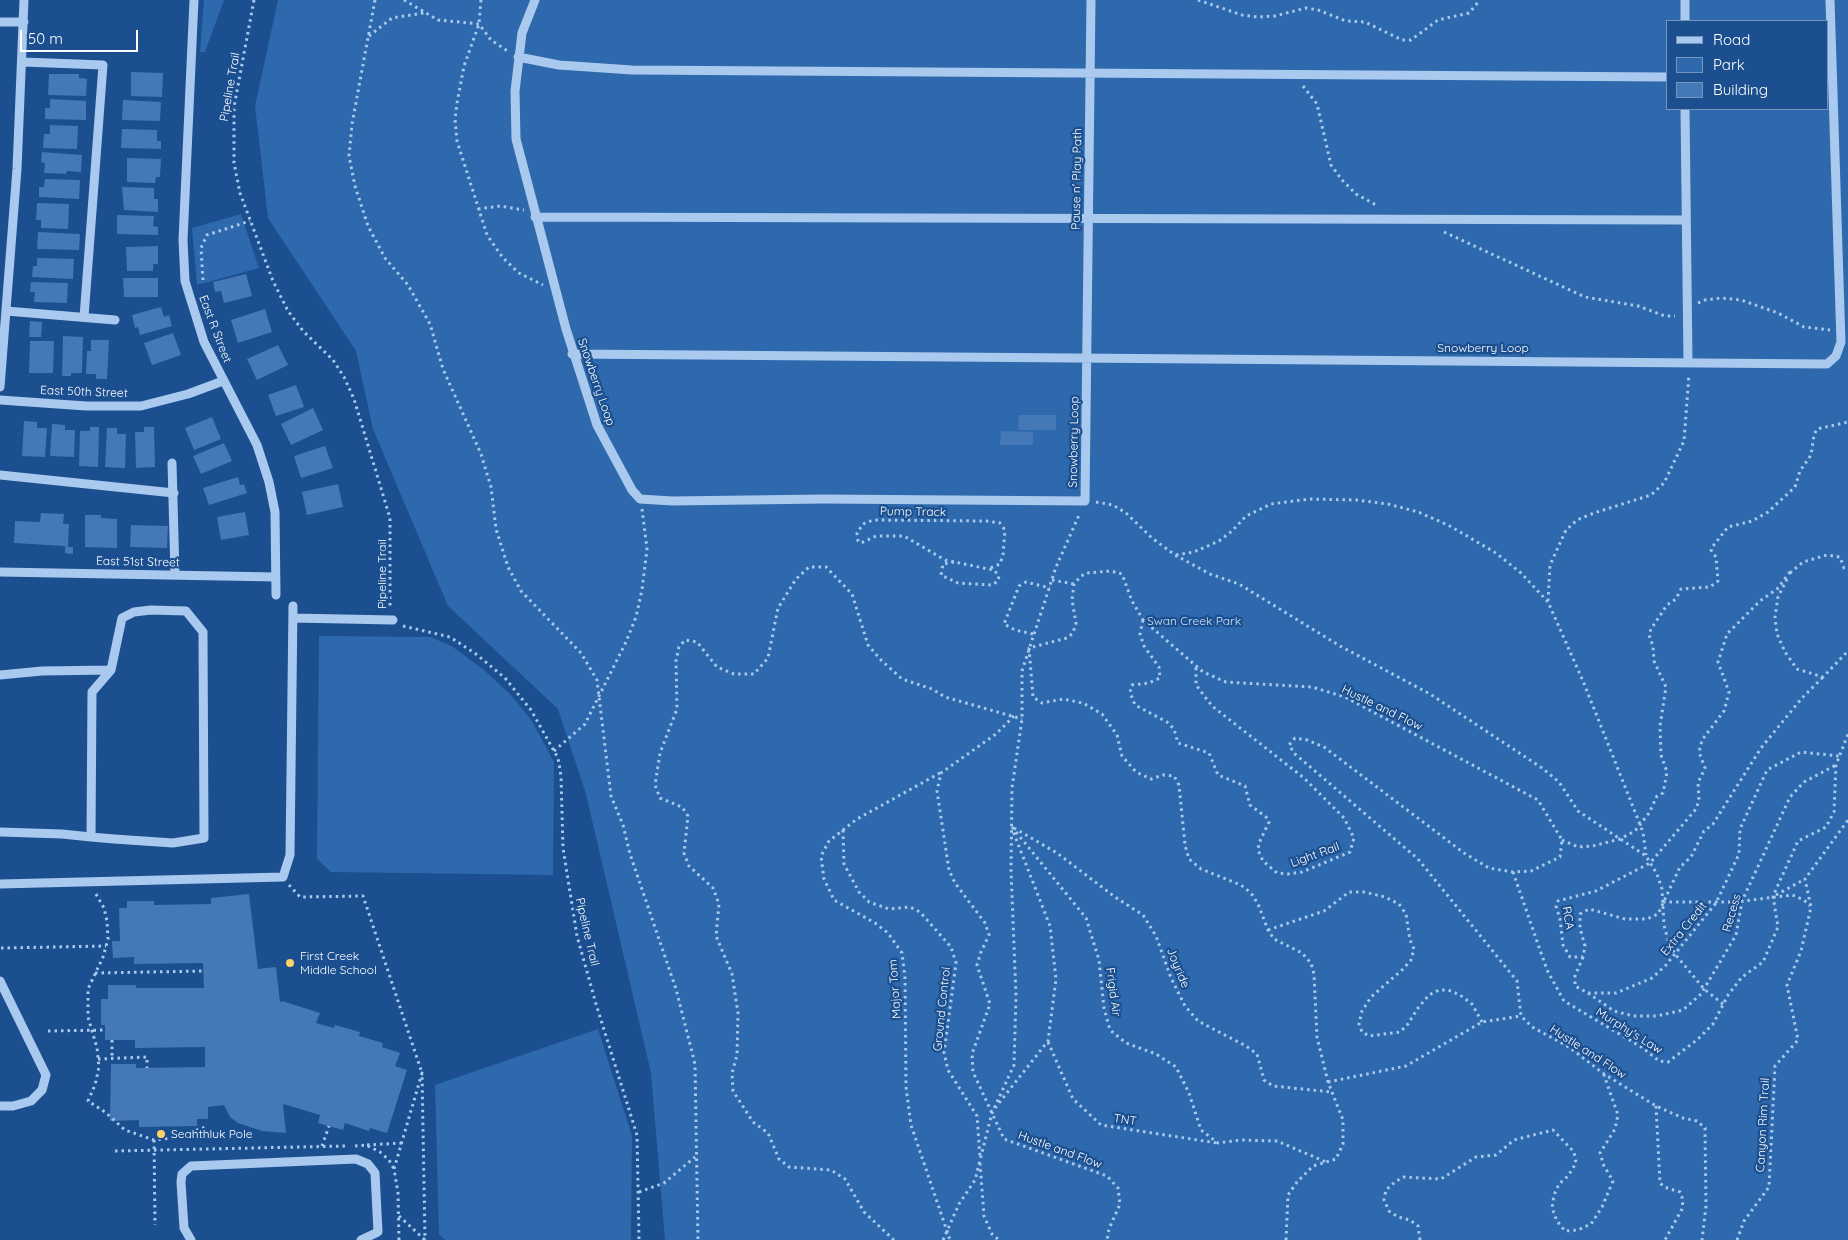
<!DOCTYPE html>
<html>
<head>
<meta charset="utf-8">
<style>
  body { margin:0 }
  #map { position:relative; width:1848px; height:1240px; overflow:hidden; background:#1b4f8f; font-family:Quicksand,sans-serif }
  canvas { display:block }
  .legend { position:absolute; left:1666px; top:20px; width:162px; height:90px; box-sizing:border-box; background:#1b4f8f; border:1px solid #7695bc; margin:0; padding:6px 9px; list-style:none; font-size:15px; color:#fff }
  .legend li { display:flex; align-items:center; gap:10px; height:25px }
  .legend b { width:25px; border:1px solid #7695bc }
  .scale { position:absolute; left:20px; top:30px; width:118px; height:22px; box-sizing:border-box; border:2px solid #fff; border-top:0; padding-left:6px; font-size:15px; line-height:18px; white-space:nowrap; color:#fff; -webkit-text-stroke:4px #1b4f8f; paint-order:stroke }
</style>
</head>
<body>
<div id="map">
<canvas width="1848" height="1240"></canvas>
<ul class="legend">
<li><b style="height:6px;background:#a9c9ee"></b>Road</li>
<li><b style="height:14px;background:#2e69ad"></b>Park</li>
<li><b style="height:14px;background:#4478b7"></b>Building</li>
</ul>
<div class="scale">50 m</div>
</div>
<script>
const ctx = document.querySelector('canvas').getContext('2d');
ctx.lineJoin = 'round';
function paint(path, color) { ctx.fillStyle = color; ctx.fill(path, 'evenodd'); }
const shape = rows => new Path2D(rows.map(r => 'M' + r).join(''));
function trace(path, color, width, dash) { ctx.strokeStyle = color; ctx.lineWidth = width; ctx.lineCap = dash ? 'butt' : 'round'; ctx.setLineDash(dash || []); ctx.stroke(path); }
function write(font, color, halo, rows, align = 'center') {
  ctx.font = font + ' Quicksand,sans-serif'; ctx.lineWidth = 4.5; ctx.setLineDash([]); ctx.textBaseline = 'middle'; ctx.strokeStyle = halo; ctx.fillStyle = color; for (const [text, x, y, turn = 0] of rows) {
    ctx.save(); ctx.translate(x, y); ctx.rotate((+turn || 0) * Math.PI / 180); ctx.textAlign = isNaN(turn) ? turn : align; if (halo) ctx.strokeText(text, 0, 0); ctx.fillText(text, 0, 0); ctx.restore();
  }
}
const green = shape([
  [204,0,224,0,205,52,200,52],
  [278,0,1848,0,1848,1240,665,1240,651,1073,586,794,558,709,448,606,373,429,356,351,268,218,255,106],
  [1667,21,1827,21,1827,109,1667,109],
  [241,214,259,268,197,285,192,228],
  [319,636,431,637,453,647,484,670,511,695,532,721,554,762,553,875,331,872,317,859],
  [598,1029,632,1136,631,1240,445,1240,439,1234,435,1085]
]);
const building = shape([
  [131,72,163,73,162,97,131,96],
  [49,74,79,74,79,78,87,79,86,96,48,95],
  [50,99,86,101,86,120,45,119,45,108,50,108],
  [123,100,161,102,160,121,122,120],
  [50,125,78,126,77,149,43,148,44,134,50,134],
  [122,129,157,130,157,141,161,141,161,149,121,148],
  [42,152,82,155,81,172,67,171,66,174,44,173,45,163,41,162],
  [127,158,161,159,160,177,156,177,155,183,127,182],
  [45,179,80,180,79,199,39,197,39,187,44,187],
  [122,187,154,188,154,199,158,199,158,212,124,210],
  [37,203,69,204,68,229,41,228,41,220,36,220],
  [117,215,154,216,153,226,158,227,158,235,117,234],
  [38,232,80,234,79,250,37,249],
  [158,246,158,264,153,264,153,271,127,271,126,247],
  [37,258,74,259,73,279,32,277,33,266,37,266],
  [246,274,252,296,224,303,221,291,215,292,213,282],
  [123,278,158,278,158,297,124,297],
  [31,282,68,283,67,303,34,302,35,292,30,292],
  [161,307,164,317,169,315,172,326,140,335,138,327,135,328,132,315],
  [265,309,272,332,238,343,231,320],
  [30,321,42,322,41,337,29,337],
  [173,333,181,355,152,365,144,343],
  [63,336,83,337,82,373,71,373,71,376,62,376],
  [91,340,109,340,107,379,96,379,96,374,86,374,87,351,91,351],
  [30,341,54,341,53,373,29,373],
  [278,345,288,365,257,380,247,359],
  [296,385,304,407,276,416,268,395],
  [313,408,323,430,291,445,281,424],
  [1019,415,1056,415,1056,430,1018,430],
  [212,417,221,439,194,450,185,428],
  [24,421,37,422,37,428,47,428,45,457,22,456],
  [52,424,65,425,65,430,75,430,74,457,50,456],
  [90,427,99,427,98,467,79,466,80,431,90,431],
  [144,427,154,427,155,467,136,468,135,432,144,432],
  [107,428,117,428,117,434,126,434,125,468,105,467],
  [1001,431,1033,432,1033,445,1000,445],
  [224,443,232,461,201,474,193,456],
  [325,446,333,468,301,478,294,456],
  [238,477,240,485,244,484,247,493,209,505,203,488],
  [338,484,343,507,307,515,302,492],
  [245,512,249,535,221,540,217,517],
  [41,513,64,514,63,524,69,524,68,547,73,547,73,554,65,553,65,546,14,543,15,521,40,522],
  [85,515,101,515,101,518,117,519,117,548,85,547],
  [131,525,168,526,167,548,130,547],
  [249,894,258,969,276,967,280,1003,282,1001,320,1013,316,1023,334,1028,335,1025,360,1032,359,1036,383,1043,382,1047,400,1053,395,1066,407,1070,387,1133,370,1128,369,1131,345,1123,343,1130,318,1123,320,1115,283,1104,286,1133,262,1131,238,1123,230,1117,224,1105,208,1107,208,1119,197,1119,197,1126,139,1127,139,1120,110,1121,111,1064,136,1064,136,1068,205,1067,205,1047,135,1048,135,1040,105,1040,105,1025,101,1025,101,999,108,999,108,985,136,985,136,988,204,988,203,963,134,964,134,957,113,958,112,941,120,941,119,908,127,908,127,901,154,901,154,905,211,904,211,898]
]);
const path = shape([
  [254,0,234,107,234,163,240,193,273,281,288,311,303,331,333,360,344,377,354,399,390,518,390,608],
  [375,0,352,124,349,156,355,186,368,226,385,258,408,285,430,324,443,369,481,454,491,487,496,529,508,567,521,591,581,653,597,680,611,796,623,825,630,854,676,989,695,1064,698,1240],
  [404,0,438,20,479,24,491,40,509,52],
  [481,0,479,24,464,66,457,103,455,119,457,141,487,235,503,258,519,273,543,285],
  [1198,0,1242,15,1257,17,1275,16,1306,8,1318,10,1346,21,1365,22,1402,40,1411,40,1438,20,1469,13,1480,0],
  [369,36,392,18,424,13],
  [1303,86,1317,104,1331,165,1342,180,1356,194,1378,206],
  [478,209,500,206,524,210],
  [1444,232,1585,297,1638,306,1665,316,1675,316],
  [203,280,201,248,207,235,250,221],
  [1698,303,1705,300,1722,298,1741,300,1778,313,1804,327,1830,330],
  [1096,502,1113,505,1126,513,1152,538,1175,555,1210,574,1239,584,1340,646,1430,694,1542,768,1559,782,1578,811,1646,856,1657,874,1662,889,1664,925,1668,940,1675,954,1704,989,1723,1004],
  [1176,555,1194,552,1219,541,1232,531,1246,516,1271,504,1309,499,1356,500,1388,504,1418,512,1448,525,1496,553,1521,573,1548,602,1583,681,1643,832,1646,855],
  [954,562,943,564,941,575,958,583,992,585,998,581,999,576,994,570,988,569,945,560,904,536,876,536,861,543,858,541,857,533,863,524,873,520,986,521,1000,523,1005,530,1003,555,1000,564,988,569],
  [1790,572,1777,589,1760,601,1727,634,1718,662,1729,692,1724,711,1702,740,1699,752,1705,768,1698,783,1699,800,1696,809,1650,863,1596,891,1558,901,1556,906,1560,919,1563,945,1570,957,1583,957,1585,946,1580,928,1580,914,1589,909,1625,919,1647,919,1658,914,1680,867,1691,857,1704,831,1713,824,1761,748,1802,698,1823,677],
  [1790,573,1803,562,1827,555,1840,557,1844,568,1848,567],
  [1787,579,1778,597,1775,617,1777,634,1785,652,1797,669,1823,677,1848,651],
  [1052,580,1074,584],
  [1548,601,1550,565,1566,530,1577,520,1594,513,1651,495,1664,483,1684,441,1689,374],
  [1143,620,1140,634,1144,646,1159,667,1160,678,1149,683,1132,685,1130,692,1135,705,1167,722,1174,729,1178,743,1209,753,1218,775,1245,786,1250,805,1266,817,1269,822,1259,843,1258,850,1263,861,1277,873,1288,874,1302,872,1350,852,1354,838,1344,818,1304,778,1212,706,1196,685,1196,667],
  [403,626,450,637,476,654,505,678,531,710,558,758,561,776,563,848,577,936,596,1004,637,1135,639,1240],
  [1033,634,1015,630,1004,624,1019,586,1026,582,1050,588],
  [1014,716,996,734,941,773,937,791,949,870,955,883,985,923,989,935,981,952,977,965,990,1004,972,1054,973,1072,1004,1139,1107,1176,1118,1188,1120,1204,1109,1229,1107,1240],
  [554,751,585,724,626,642,636,617,642,590,647,549,642,509],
  [940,773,857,819,829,841,821,856,824,879,834,900,875,923,888,933,902,953,905,978,906,1087,911,1125,950,1240],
  [1012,827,1086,918,1099,960,1104,1008,1110,1030,1126,1043,1156,1054,1176,1067,1189,1093,1201,1130,1218,1143,1241,1140,1277,1141,1326,1162],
  [1014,828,1057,853,1115,897,1143,915,1156,936,1171,978,1185,1006,1198,1021,1246,1046,1257,1054,1264,1080,1273,1086,1332,1092],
  [843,830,844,864,859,892,869,902,889,909,910,907,920,912,951,947,956,963,944,1053,948,1070,977,1116,980,1157],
  [1562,840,1578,847,1593,846,1620,839,1635,831,1649,813,1657,796,1663,793,1667,772,1661,755,1660,726,1666,687,1654,661,1653,646,1649,635,1651,629,1667,605,1676,599,1681,589,1710,587,1718,581,1716,557,1711,550,1713,546,1728,527,1752,521,1768,512,1795,487,1800,471,1811,455,1814,435,1817,429,1848,422],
  [1513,872,1547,970,1564,1001,1643,1048,1659,1061,1668,1062,1698,1039,1713,1024,1728,995,1742,977,1763,962,1778,927,1773,896,1798,841,1826,827,1834,812,1836,765,1848,734],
  [289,885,300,897,363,896,422,1073],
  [96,894,104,908,107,921,108,939,103,957,88,989,88,1017,97,1048,99,1067,95,1085,88,1101,105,1112,125,1130,154,1140,173,1138,206,1127],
  [1776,895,1805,879],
  [1663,902,1735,902,1792,895,1804,900,1810,906],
  [1268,930,1324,911,1349,892,1364,892,1385,897,1399,904,1406,914,1410,940,1414,949,1411,960,1402,970,1371,997,1362,1011,1359,1024,1362,1032,1369,1036,1400,1032,1408,1024,1418,1008,1429,995,1439,990,1448,990,1460,995,1472,1004,1482,1022],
  [1,948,106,946],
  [1583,957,1575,976,1575,986,1588,993,1616,993,1652,978,1666,965,1716,903,1739,854,1740,829,1767,770,1801,752,1839,756],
  [95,973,203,971],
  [1588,993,1614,1011,1633,1016,1657,1016,1683,1010,1701,994,1736,935,1742,901,1790,797,1804,782,1836,765],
  [48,1031,105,1030],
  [112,1040,112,1058],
  [1048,1042,1073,1099,1101,1125,1217,1143],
  [98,1059,147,1057,147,1068],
  [1328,1082,1406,1066,1482,1022,1521,1016],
  [1656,1106,1660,1183,1664,1187,1680,1192,1683,1200,1682,1209,1665,1240],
  [995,1108,1048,1041,1056,979,1050,926,1013,831],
  [154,1140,155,1225],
  [367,1145,402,1143],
  [322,1146,329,1126],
  [355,1146,366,1145,380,1152,389,1160,394,1169],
  [115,1151,346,1146],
  [980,1163,984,1216,992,1234,999,1240],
  [639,1192,664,1183,695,1157],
  [399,1216,425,1240],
  [399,1240,398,1193,394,1169,422,1073,425,1240],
  [894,1240,864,1212,845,1179,831,1170,789,1167,779,1159,768,1133,753,1122,733,1091,732,1073,737,1055,738,1013,732,974,716,936,719,904,713,888,689,866,684,853,688,816,682,807,660,798,655,785,660,753,677,709,676,661,679,647,685,640,697,642,717,667,734,674,754,674,768,658,778,608,796,579,809,567,826,567,852,594,868,645,881,660,902,679,932,689,945,697,1022,719],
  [943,1240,959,1204,975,1180,992,1113,1014,1065,1016,996,1011,870,1012,788,1022,719,1022,671,1056,567,1080,513],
  [1286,1240,1288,1195,1297,1182,1313,1166,1336,1159,1343,1144,1343,1120,1328,1082,1317,1037,1314,974,1311,963,1302,953,1274,939,1268,930,1258,904,1251,893,1241,885,1201,869,1189,859,1185,845,1179,785,1174,776,1163,775,1151,779,1136,772,1122,756,1117,735,1102,714,1083,703,1063,699,1042,703,1033,697,1029,648,1067,638,1073,633,1076,623,1072,600,1074,584,1080,577,1086,573,1111,571,1122,574,1132,601,1143,620,1203,672,1226,682,1312,687,1345,697,1538,800,1562,840,1560,857,1531,871,1513,872,1489,868,1464,853,1324,747,1307,740,1295,738,1289,745,1295,754,1418,859,1517,981,1521,1016,1532,1027,1569,1047,1604,1074,1656,1106,1683,1118,1697,1121,1705,1128,1706,1206,1702,1240],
  [1420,1240,1418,1226,1410,1220,1398,1217,1389,1211,1384,1200,1386,1190,1395,1182,1403,1177,1441,1179,1476,1157,1496,1155,1514,1140,1553,1130,1574,1152,1576,1163,1568,1176,1559,1184,1554,1195,1552,1208,1557,1221,1565,1231,1578,1230,1591,1224,1602,1207,1613,1181,1604,1166,1600,1153,1615,1129,1618,1115,1604,1075],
  [1737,1240,1744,1221,1769,1187,1775,1066,1798,1040,1787,985,1801,951,1811,907,1805,879,1848,820]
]);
const minor = shape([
  [194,0,183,240,185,281,204,342,257,445,269,482,275,512,276,595],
  [535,0,522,33,515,91,516,139,566,329,597,425,632,490,640,499,672,501,823,499,1085,501,1091,0],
  [1685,21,1685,0],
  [0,22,24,22],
  [518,57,559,65,632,70,1667,77],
  [23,62,103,65,84,317],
  [1685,109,1688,362],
  [535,217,1685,220],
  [6,311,115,320],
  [572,354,1827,364,1836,356,1841,342,1830,0],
  [0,387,17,169,24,0],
  [0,400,86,406,141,406,188,394,223,381],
  [172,463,175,575],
  [0,475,174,493],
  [0,572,276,577],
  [293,618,393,620],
  [0,675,42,671,111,670],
  [0,832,62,834,91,837,114,839,173,843,204,838,203,632,186,611,151,610,134,612,122,618,111,670,92,692,91,837],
  [0,884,283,877,290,855,293,606],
  [0,981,46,1075,42,1090,31,1101,13,1106,0,1106],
  [191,1240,184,1228,181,1182,182,1174,191,1166,356,1159,368,1164,375,1173,378,1232,361,1240]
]);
const markers = [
  [290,963,5,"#ffd166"],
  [161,1134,5,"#ffd166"]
];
const streetNames = [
  ["Pipeline Trail",230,87,-80],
  ["Pause n' Play Path",1077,179,-89],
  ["East R Street",215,329,69],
  ["Snowberry Loop",1483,348],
  ["Snowberry Loop",596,382,71],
  ["East 50th Street",84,392,2],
  ["Snowberry Loop",1074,442,-89],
  ["Pump Track",913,512,1],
  ["East 51st Street",138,562,1],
  ["Pipeline Trail",382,574,-90],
  ["Hustle and Flow",1382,708,26],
  ["Light Rail",1315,855,-20],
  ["Recess",1732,913,-74],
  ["RCA",1568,918,81],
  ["Extra Credit",1684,929,-51],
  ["Pipeline Trail",587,932,77],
  ["Joyride",1178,968,68],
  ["Major Tom",895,989,-94],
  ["Frigid Air",1113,992,82],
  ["Ground Control",942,1009,-84],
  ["Murphy's Law",1629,1031,32],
  ["Hustle and Flow",1588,1052,33],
  ["TNT",1125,1120,8],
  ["Canyon Rim Trail",1763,1125,-87],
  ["Hustle and Flow",1060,1150,20]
];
const parkNames = [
  ["Swan Creek Park",1194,621]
];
const poiNames = [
  ["First Creek",300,956],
  ["Middle School",300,970],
  ["Seahthluk Pole",171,1134]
];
paint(green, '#2e69ad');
paint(building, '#4478b7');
trace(path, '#a9c9ee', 3, [2.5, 4]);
trace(minor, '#a9c9ee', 9);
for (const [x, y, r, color] of markers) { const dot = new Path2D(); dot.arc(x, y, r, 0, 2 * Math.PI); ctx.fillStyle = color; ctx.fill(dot); trace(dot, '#1b4f8f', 2); }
write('12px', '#fff', '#1b4f8f', streetNames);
write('12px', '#cfe3fa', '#1b4f8f', parkNames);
write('12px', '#fff', '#1b4f8f', poiNames, 'left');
</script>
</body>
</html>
